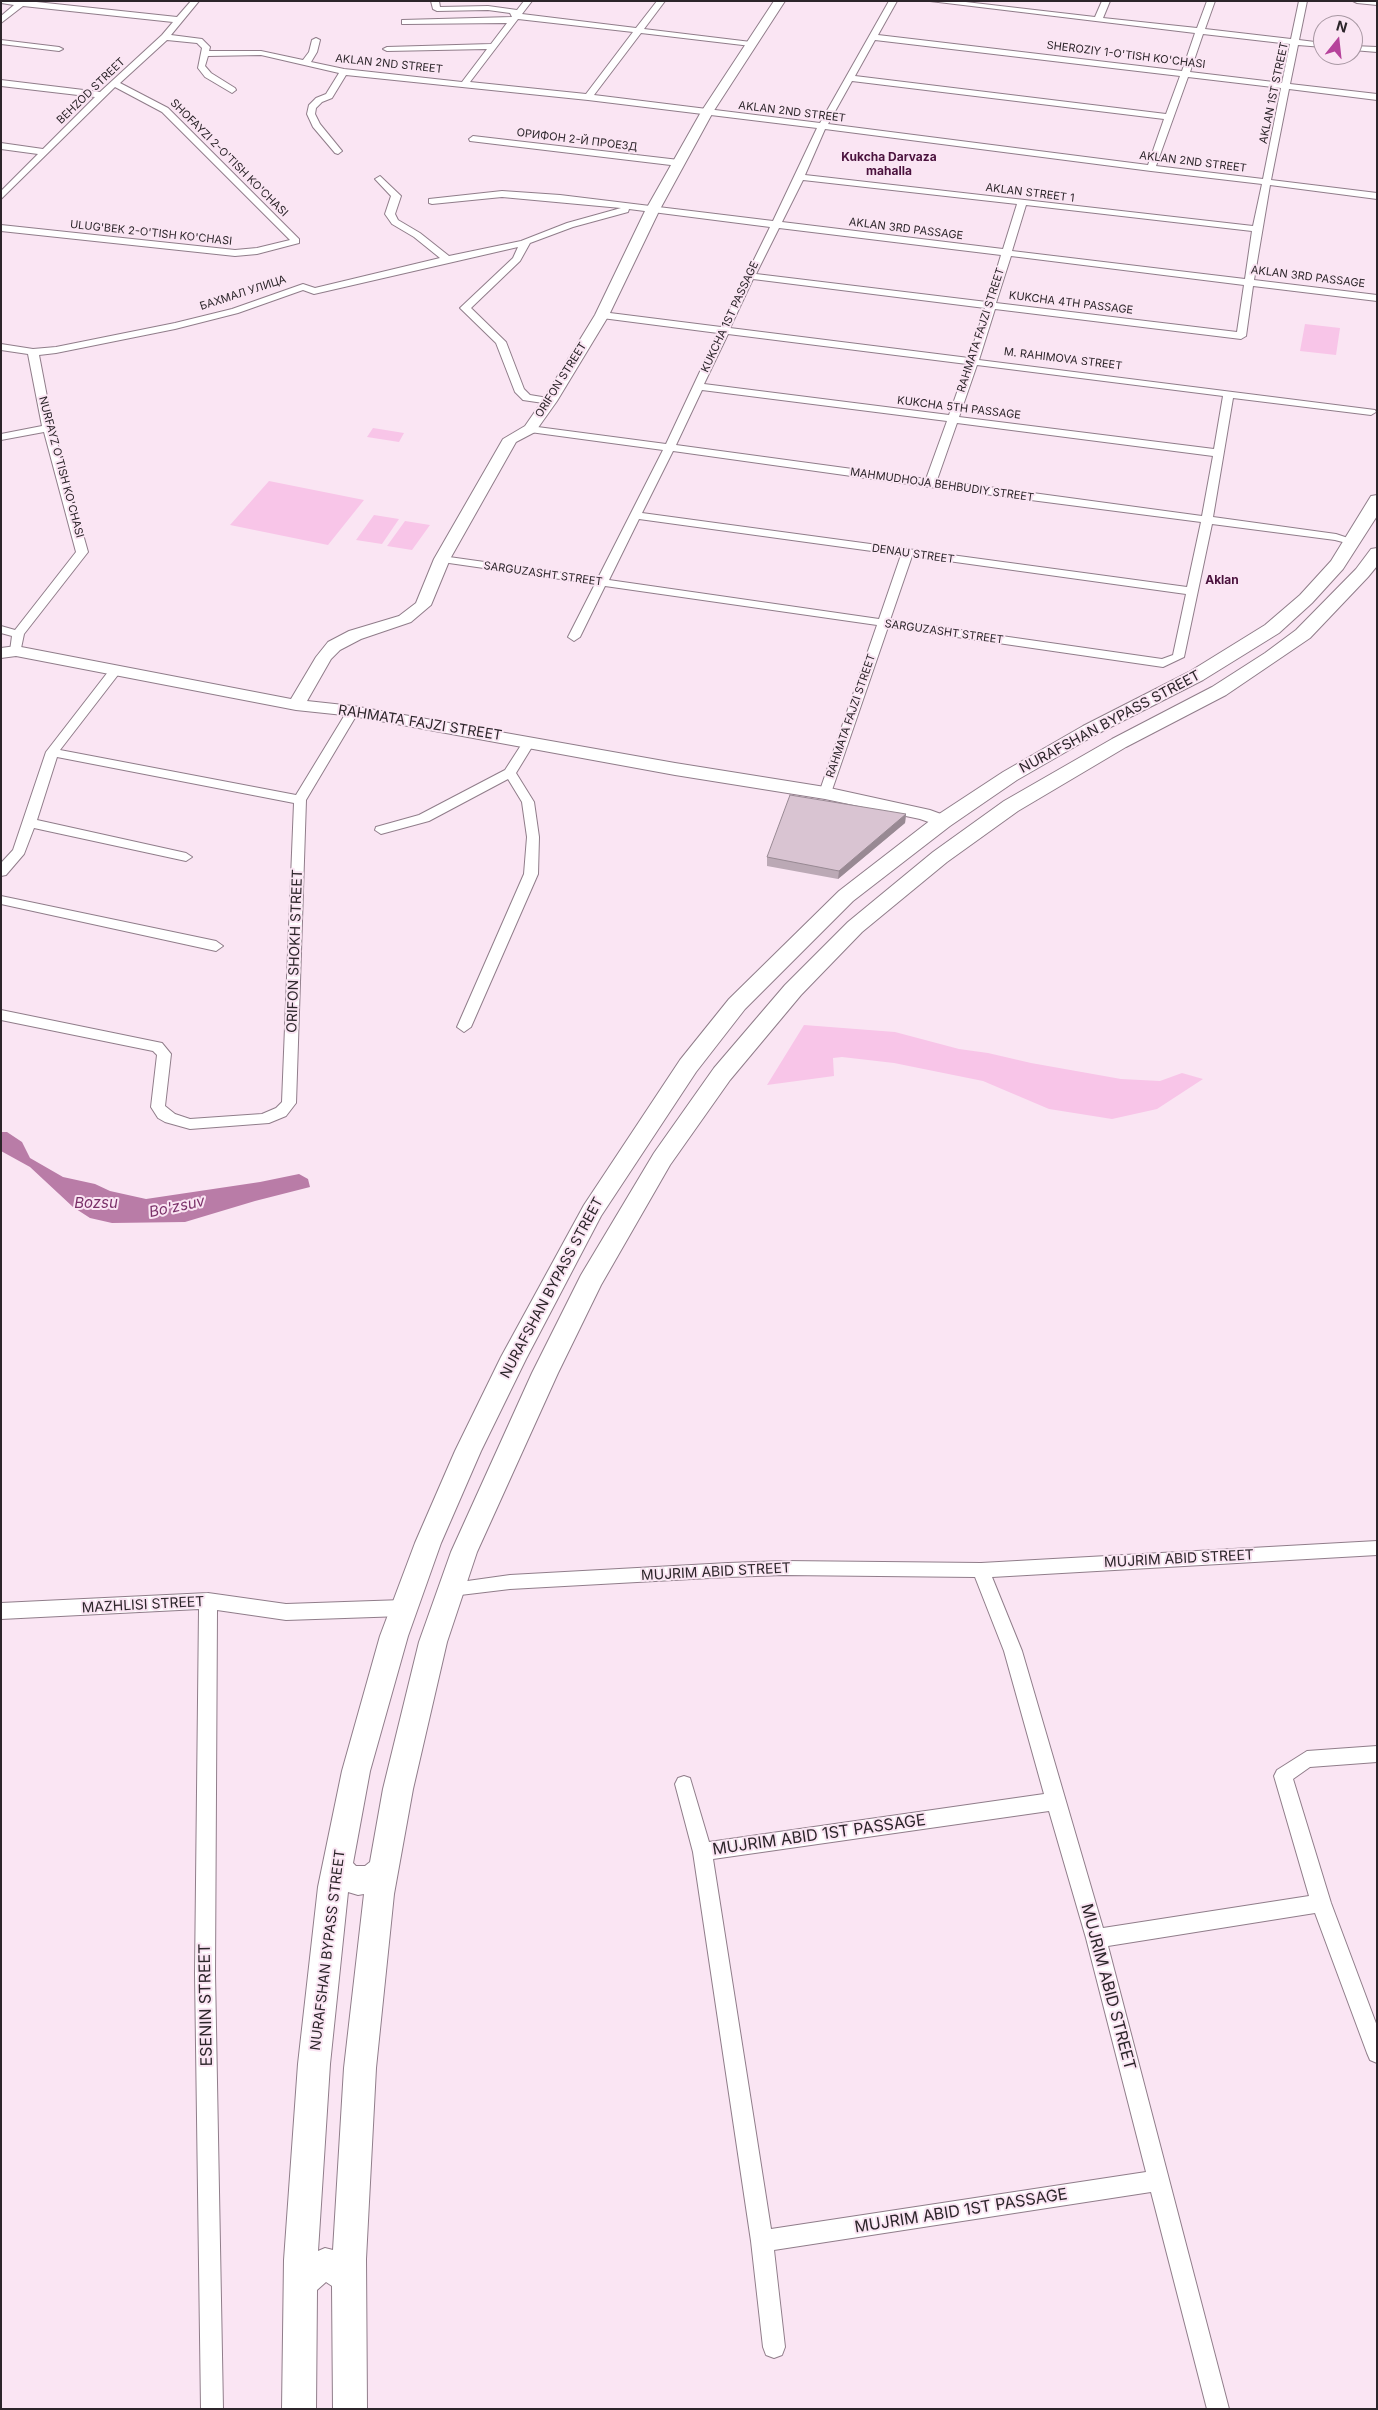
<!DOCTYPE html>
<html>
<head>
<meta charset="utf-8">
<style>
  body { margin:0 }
  #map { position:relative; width:1378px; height:2410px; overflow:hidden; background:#fae5f3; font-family:Inter,sans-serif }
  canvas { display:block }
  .frame { position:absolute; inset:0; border:2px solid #2c252a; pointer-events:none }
  .north { position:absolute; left:1313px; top:15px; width:50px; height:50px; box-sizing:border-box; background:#fae5f3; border:1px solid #a898a3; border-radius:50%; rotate:16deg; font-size:14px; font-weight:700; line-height:20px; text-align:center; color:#2c252a }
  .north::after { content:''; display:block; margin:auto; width:18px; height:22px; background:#b6429b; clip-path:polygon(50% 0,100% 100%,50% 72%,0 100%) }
</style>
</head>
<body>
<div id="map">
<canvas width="1378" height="2410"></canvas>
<div class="frame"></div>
<div class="north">N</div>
</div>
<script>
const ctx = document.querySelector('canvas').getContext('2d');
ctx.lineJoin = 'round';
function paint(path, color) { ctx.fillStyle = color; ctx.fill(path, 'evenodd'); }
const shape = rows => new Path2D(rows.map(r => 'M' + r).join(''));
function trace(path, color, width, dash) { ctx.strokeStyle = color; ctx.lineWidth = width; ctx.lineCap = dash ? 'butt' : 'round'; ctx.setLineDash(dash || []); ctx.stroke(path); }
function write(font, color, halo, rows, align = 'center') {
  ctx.font = font + ' Inter,sans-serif'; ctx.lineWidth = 4; ctx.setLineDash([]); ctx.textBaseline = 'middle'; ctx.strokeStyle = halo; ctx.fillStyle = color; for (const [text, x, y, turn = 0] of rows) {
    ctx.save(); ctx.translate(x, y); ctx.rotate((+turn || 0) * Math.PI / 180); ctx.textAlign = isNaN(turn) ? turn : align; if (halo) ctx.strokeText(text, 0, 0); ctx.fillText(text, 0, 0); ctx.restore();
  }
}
const green = shape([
  [1305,324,1340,328,1336,355,1300,351],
  [373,428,404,433,399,442,367,437],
  [269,481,364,500,328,545,230,525],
  [374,515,399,519,382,544,356,540],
  [405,521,430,525,412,550,387,546],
  [804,1025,895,1032,959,1049,988,1053,1031,1063,1121,1079,1160,1081,1182,1073,1203,1079,1157,1109,1112,1119,1049,1109,983,1081,894,1063,842,1057,833,1058,834,1076,767,1085]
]);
const water = shape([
  [1,1132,7,1132,22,1142,30,1158,63,1177,95,1184,110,1191,146,1199,260,1182,299,1174,308,1179,310,1187,255,1201,185,1222,112,1223,90,1218,73,1207,30,1167,1,1151]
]);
const street = shape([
  [1,1,27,1,177,17,191,1,199,1,171,35,202,39,210,47,209,51,261,51,303,60,309,52,312,40,316,38,320,40,317,52,311,62,344,69,462,82,487,49,387,51,383,49,387,47,491,44,507,23,405,24,402,24,402,20,512,17,510,13,488,10,437,11,433,9,431,1,439,1,440,7,488,6,517,10,524,1,532,1,522,14,636,28,657,1,665,1,644,29,751,42,755,44,751,46,641,33,594,95,820,123,889,1,897,1,878,35,1182,71,1195,33,930,1,957,1,1095,17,1102,1,1110,1,1103,18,1197,28,1207,1,1215,1,1205,29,1291,39,1299,1,1307,1,1299,40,1323,43,1323,47,1298,45,1290,84,1377,94,1377,100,1289,89,1271,180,1377,193,1377,199,1270,185,1254,280,1377,295,1377,301,1253,286,1246,336,1241,339,995,309,979,360,1375,410,1376,412,1371,415,1233,398,1213,517,1336,534,1360,542,1354,545,1335,540,1212,524,1184,657,1163,667,888,627,831,793,829,796,821,796,819,793,877,625,605,586,580,637,574,641,568,637,595,584,442,562,436,559,442,556,598,578,663,450,530,432,525,429,530,426,666,444,718,333,602,318,597,315,602,312,721,327,770,227,629,209,628,212,573,227,530,243,520,261,471,308,506,342,524,389,530,395,554,399,554,403,550,404,523,400,515,392,496,343,460,308,513,258,518,247,314,294,303,290,238,313,175,329,56,353,39,355,53,428,88,552,24,634,20,653,12,653,10,651,12,636,1,633,1,626,15,630,76,552,44,432,1,440,1,434,42,426,28,354,1,350,1,344,33,349,56,347,175,323,232,309,303,284,315,288,440,258,414,237,392,224,385,214,391,196,375,179,380,176,401,196,395,214,398,220,420,233,449,256,521,241,567,223,621,208,502,197,432,204,429,203,429,199,502,191,560,195,773,221,817,128,588,100,346,75,332,98,322,102,316,108,315,114,320,124,342,151,338,154,335,153,313,127,307,114,309,105,316,98,326,94,339,73,261,55,208,56,205,66,211,73,235,88,236,90,232,93,205,77,198,68,202,48,197,43,167,40,120,83,168,108,299,239,299,243,257,254,235,256,1,231,1,225,235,250,257,248,290,240,162,112,115,87,1,199,1,191,38,154,1,149,1,143,43,149,95,97,1,86,1,80,100,92,162,35,173,22,23,6,1,23,1,16,14,5,1,3,1,1],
  [518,19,633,32,586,94,470,82,518,19],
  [1203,34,1290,44,1282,83,1190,72,1203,34],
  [875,40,1180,76,1166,114,855,76,875,40],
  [1188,77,1281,88,1263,179,1156,166,1188,77],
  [852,81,1164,119,1148,165,828,124,852,81],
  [825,129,1151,171,1262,184,1253,226,805,175,825,129],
  [803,180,1017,204,1003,249,782,222,803,180],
  [1026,205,1252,231,1245,279,1012,251,1026,205],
  [779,228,1001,255,987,302,756,274,779,228],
  [1011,256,1244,285,1237,332,996,303,1011,256],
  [753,279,985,308,969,358,730,328,753,279],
  [728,334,967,364,949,415,704,384,728,334],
  [977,365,1223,396,1214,449,959,417,977,365],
  [702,390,947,421,926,479,676,445,702,390],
  [957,423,1213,456,1202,516,937,480,957,423],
  [673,451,930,487,1201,522,1187,587,642,513,673,451],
  [639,519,901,555,879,619,609,580,639,519],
  [912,556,1186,594,1173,655,1162,659,890,620,912,556],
  [1353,1,1377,1,1377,5,1357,3,1353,1],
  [1,40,59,47,63,49,59,51,1,44,1,40],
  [1353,46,1377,47,1377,52,1353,50,1353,46],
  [473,136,679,160,683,163,679,166,470,141,469,139,473,136],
  [115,667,121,671,60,750,296,795,349,708,353,707,359,711,306,800,296,1103,286,1116,269,1123,190,1129,165,1122,158,1118,151,1107,157,1055,153,1051,1,1020,1,1010,162,1043,171,1054,165,1106,175,1114,190,1119,262,1114,276,1108,282,1102,294,803,57,757,37,820,186,853,192,857,186,861,34,828,24,854,6,875,1,876,1,863,13,850,46,752,111,668,115,667],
  [529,738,535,742,516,773,534,802,539,837,538,874,471,1027,464,1032,457,1027,524,874,527,837,522,802,508,779,429,821,381,834,375,830,376,827,419,815,505,770,525,739,529,738],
  [1,896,216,941,223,946,216,951,1,904,1,896],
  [1377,1541,1377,1555,992,1577,1022,1651,1103,1928,1309,1896,1274,1776,1277,1770,1307,1751,1377,1746,1377,1762,1310,1767,1293,1779,1331,1903,1377,2026,1377,2063,1370,2060,1367,2053,1315,1913,1108,1946,1229,2409,1207,2409,1151,2192,774,2250,785,2347,782,2355,774,2358,766,2355,763,2347,751,2241,693,1852,675,1784,678,1778,684,1776,690,1778,709,1842,1044,1794,1004,1651,975,1577,784,1575,728,1577,510,1589,452,1596,446,1594,443,1589,446,1584,510,1575,728,1563,784,1561,981,1563,1377,1541],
  [1049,1811,1086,1938,1146,2172,771,2229,713,1859,1049,1811],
  [208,1593,286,1604,403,1600,409,1603,412,1608,409,1613,403,1616,286,1620,217,1610,215,1973,223,2409,201,2409,195,1973,199,1609,1,1619,1,1603,208,1593]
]);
const secondary = shape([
  [774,1,785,1,713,112,659,211,609,315,557,401,535,432,516,442,450,559,431,605,411,622,361,639,340,650,331,659,307,701,353,706,675,763,825,787,930,810,949,817,952,821,949,825,943,827,920,819,825,799,675,775,353,716,296,710,16,656,1,658,1,648,16,646,291,699,316,657,328,642,349,631,399,616,416,603,434,559,503,439,525,426,543,400,595,315,645,211,701,112,774,1]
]);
const primary = shape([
  [1377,495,1377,516,1343,569,1312,603,1279,633,1203,680,1097,734,1017,780,950,826,853,901,745,1009,696,1072,601,1216,526,1359,481,1451,441,1543,408,1636,370,1771,353,1863,356,1866,365,1866,370,1862,383,1789,419,1642,451,1552,532,1373,581,1275,654,1153,714,1068,785,985,848,922,933,852,1004,801,1112,739,1212,687,1265,653,1296,630,1356,569,1371,549,1377,548,1377,566,1368,577,1310,638,1226,695,1126,747,1018,811,947,862,862,932,801,995,730,1080,670,1165,601,1285,558,1373,477,1552,447,1642,413,1789,394,1894,376,2068,366,2259,367,2409,333,2409,332,2286,326,2282,317,2290,316,2409,282,2409,284,2260,298,2064,318,1887,342,1771,380,1636,415,1543,455,1451,501,1357,584,1205,680,1060,729,999,839,891,936,816,1003,772,1083,726,1189,672,1265,625,1300,595,1331,561,1371,496,1377,495],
  [348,1892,358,1895,364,1894,344,2068,333,2250,325,2248,318,2251,330,2064,348,1892]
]);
const wall = shape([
  [906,814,905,823,838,879,767,866,767,857]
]);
const shadedWall = shape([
  [906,814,905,823,838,879,839,871]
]);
const building = shape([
  [790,795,906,814,839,871,767,857,790,795]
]);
const farStreetnames = [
  ["SHEROZIY 1-O'TISH KO'CHASI",1126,55,7],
  ["АKLАN 2ND STREET",389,64,6],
  ["BEHZOD STREET",91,91,-44],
  ["AKLAN 1ST STREET",1274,93,-78],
  ["АKLАN 2ND STREET",792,112,7],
  ["ОРИФОН 2-Й ПРОЕЗД",577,140,7],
  ["SHOFAYZI 2-O'TISH KO'CHASI",229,158,45],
  ["АKLАN 2ND STREET",1193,162,7],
  ["АKLАN STREET 1",1030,193,7],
  ["АKLАN 3RD PASSAGE",906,229,7],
  ["ULUG'BEK 2-O'TISH KO'CHASI",151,233,6],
  ["АKLАN 3RD PASSAGE",1308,277,7],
  ["БАХМАЛ УЛИЦА",243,293,-18],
  ["KUKCHA 4TH PASSAGE",1071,303,7],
  ["KUKCHA 1ST PASSAGE",730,317,-65],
  ["RAHMATA FAJZI STREET",981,330,-72],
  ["M. RAHIMOVA STREET",1063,359,7],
  ["ORIFON STREET",561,380,-58],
  ["KUKCHA 5TH PASSAGE",959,408,7],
  ["NURFAYZ O'TISH KO'CHASI",61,467,75],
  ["MAHMUDHOJA BEHBUDIY STREET",942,485,8],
  ["DENAU STREET",913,554,8],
  ["SARGUZASHT STREET",543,574,8],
  ["SARGUZASHT STREET",944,632,8],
  ["RAHMATA FAJZI STREET",851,716,-71]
];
const farNeighbourhoodnames = [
  ["Kukcha Darvaza",889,157],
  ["mahalla",889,171],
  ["Aklan",1222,580]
];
const streetNames = [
  ["NURAFSHAN BYPASS STREET",1110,722,-28],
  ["RAHMATA FAJZI STREET",420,723,9],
  ["ORIFON SHOKH STREET",295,951,-88],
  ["NURAFSHAN BYPASS STREET",552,1288,-62],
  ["MUJRIM ABID STREET",1179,1559,-3],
  ["MUJRIM ABID STREET",716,1572,-3],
  ["MAZHLISI STREET",143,1605,-3],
  ["NURAFSHAN BYPASS STREET",328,1950,-83]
];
const waterNames = [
  ["Bozsu",96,1203],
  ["Bo'zsuv",177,1207,-12]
];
const nearStreetnames = [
  ["MUJRIM ABID 1ST PASSAGE",819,1835,-8],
  ["MUJRIM ABID STREET",1108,1987,75],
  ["ESENIN STREET",206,2005,-91],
  ["MUJRIM ABID 1ST PASSAGE",961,2211,-9]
];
paint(green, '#f8c5e8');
paint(water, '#b97ca7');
trace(street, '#907d8a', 2);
trace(secondary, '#907d8a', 2);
trace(primary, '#907d8a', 2);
paint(street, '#fff');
paint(secondary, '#fff');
paint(primary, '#fff');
paint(wall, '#bba9b5');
paint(shadedWall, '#988993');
paint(building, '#d9c4d2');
trace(building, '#988993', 1);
write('11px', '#2c252a', '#fae5f3', farStreetnames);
write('bold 12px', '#4a123d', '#fae5f3', farNeighbourhoodnames);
write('14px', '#2c252a', '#fae5f3', streetNames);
write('italic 15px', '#7b3169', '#fae5f3', waterNames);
write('16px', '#2c252a', '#fae5f3', nearStreetnames);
</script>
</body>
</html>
